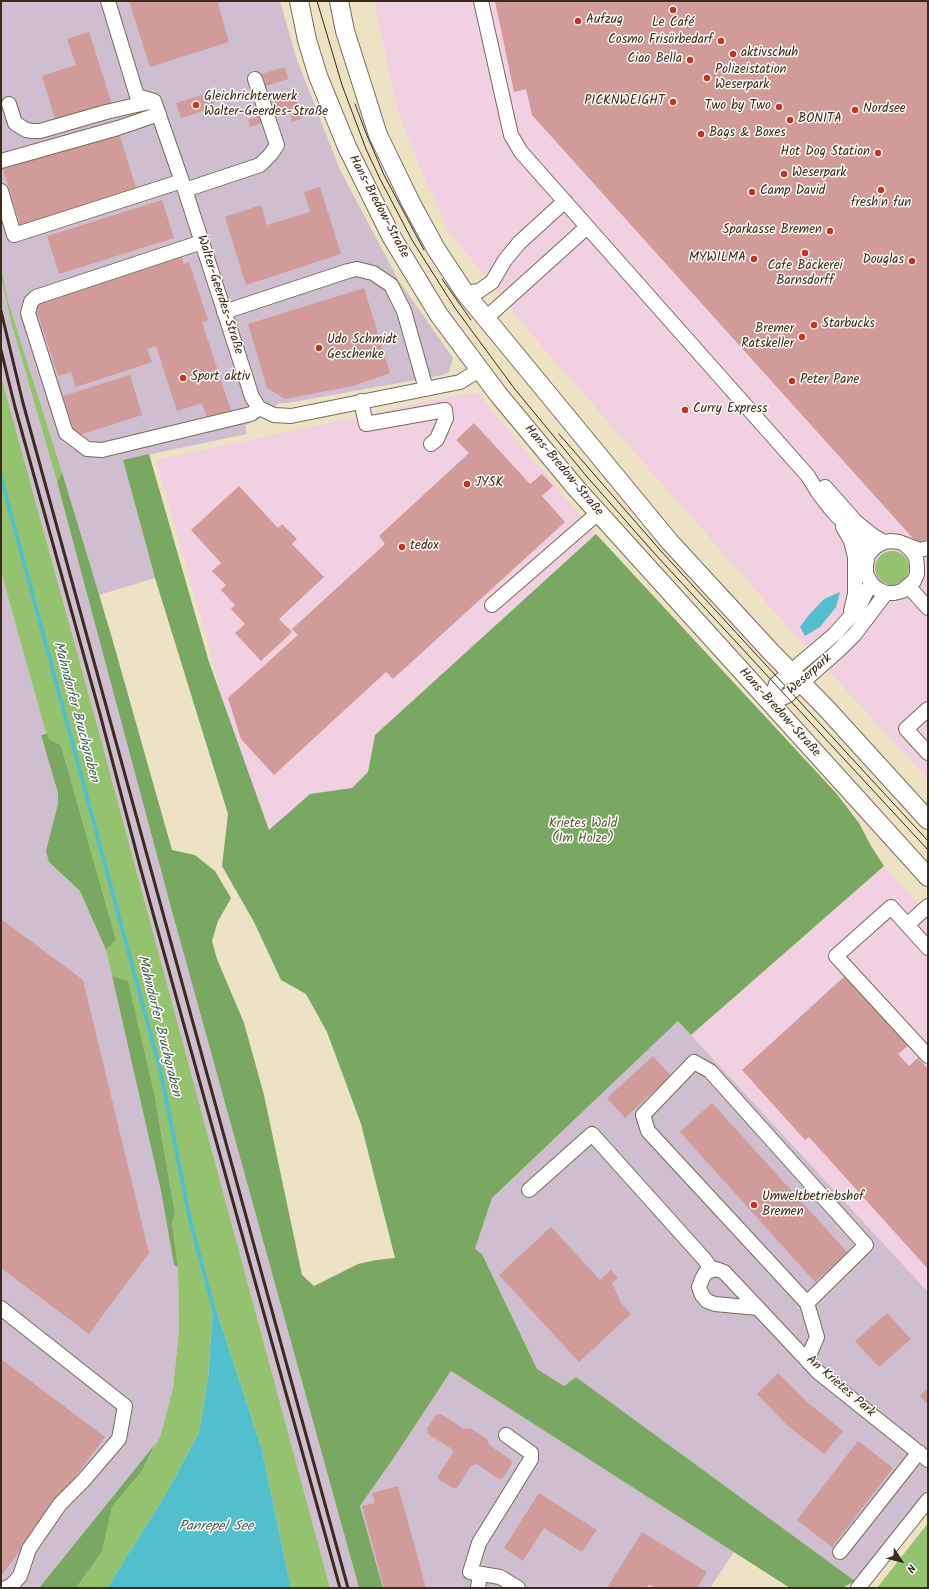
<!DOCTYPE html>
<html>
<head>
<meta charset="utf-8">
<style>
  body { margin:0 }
  #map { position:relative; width:929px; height:1589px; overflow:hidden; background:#ede3c4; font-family:Kalam,sans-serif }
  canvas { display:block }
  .frame { position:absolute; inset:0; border:2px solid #3b2a1e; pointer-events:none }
  .north { position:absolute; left:881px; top:1541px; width:40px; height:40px; -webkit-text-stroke:3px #fdfcf7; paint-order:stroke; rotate:126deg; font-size:11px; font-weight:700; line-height:16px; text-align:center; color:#3b2a1e }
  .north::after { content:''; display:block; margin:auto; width:14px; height:18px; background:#3b2a1e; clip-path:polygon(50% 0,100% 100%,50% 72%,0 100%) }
</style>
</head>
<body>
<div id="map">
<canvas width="929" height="1589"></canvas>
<div class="frame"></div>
<div class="north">N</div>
</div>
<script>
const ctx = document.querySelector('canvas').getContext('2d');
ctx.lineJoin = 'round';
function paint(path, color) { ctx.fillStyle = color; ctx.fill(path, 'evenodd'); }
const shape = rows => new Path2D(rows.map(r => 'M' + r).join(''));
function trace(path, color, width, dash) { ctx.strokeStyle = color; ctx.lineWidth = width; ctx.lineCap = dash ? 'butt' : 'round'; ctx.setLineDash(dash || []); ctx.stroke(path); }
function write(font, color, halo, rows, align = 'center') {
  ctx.font = font + ' Kalam,sans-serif'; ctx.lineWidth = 3; ctx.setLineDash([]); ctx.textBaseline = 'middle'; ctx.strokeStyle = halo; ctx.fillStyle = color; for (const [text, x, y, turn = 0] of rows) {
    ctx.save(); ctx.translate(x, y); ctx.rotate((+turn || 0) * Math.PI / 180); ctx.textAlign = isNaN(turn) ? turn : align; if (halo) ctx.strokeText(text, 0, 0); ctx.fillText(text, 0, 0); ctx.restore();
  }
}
const built = shape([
  [374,1,928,1,928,779,787,626,635,453,521,322,448,230,420,167,398,113],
  [473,393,479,394,496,416,596,534,375,735,368,772,351,789,310,794,269,831,222,699,207,639,156,460,462,394],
  [884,866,928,914,928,1292,691,1035]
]);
const industrial = shape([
  [1,1,280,1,296,57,340,170,399,281,453,358,449,372,443,375,288,403,280,403,245,426,247,434,123,460,155,578,99,595,62,472,8,301,1,267],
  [1,276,11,322,57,482,170,904,359,1588,330,1588,99,732,1,376],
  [1,572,47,733,41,734,58,793,58,804,49,862,80,891,106,950,161,1191,174,1265,178,1267,179,1331,173,1388,161,1434,156,1443,39,1588,1,1588],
  [678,1021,928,1292,928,1500,855,1581,576,1377,564,1386,537,1369,482,1254,475,1249,492,1198],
  [451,1371,734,1552,710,1588,383,1588,360,1506,395,1456]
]);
const green = shape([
  [1,267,8,301,62,472,57,482,11,322,1,276],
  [1,376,99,732,330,1588,291,1588,262,1450,217,1312,213,1305,208,1378,199,1432,167,1492,107,1588,76,1588,102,1552,112,1507,142,1471,161,1434,173,1388,179,1331,178,1267,172,1224,175,1213,154,1092,128,982,112,976,106,950,116,940,61,745,49,739,45,729,1,572],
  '875 568a17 17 0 1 1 34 0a17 17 0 1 1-34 0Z',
  [928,1523,928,1588,877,1588]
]);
const forest = shape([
  [149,454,209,662,269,830,310,794,352,788,368,772,375,735,596,534,836,793,859,823,871,846,884,866,691,1035,678,1021,492,1198,475,1249,482,1254,537,1369,564,1386,576,1377,855,1581,842,1588,790,1588,451,1371,395,1456,360,1506,383,1588,359,1588,170,904,57,482,62,472,110,631,172,850,195,855,215,871,231,898,218,921,212,941,217,959,244,1023,264,1095,302,1275,314,1286,358,1264,376,1260,395,1258,361,1124,327,1032,306,994,281,980,254,922,222,866,228,814,155,578,123,460],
  [47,733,49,739,61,745,116,940,106,950,80,891,49,862,46,851,58,804,58,793,41,735],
  [112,976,128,981,154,1092,175,1213,172,1224,178,1267,174,1265,161,1191],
  [156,1443,142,1471,112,1507,102,1552,76,1588,39,1588]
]);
const water = shape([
  [840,592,836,607,820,627,805,636,800,627,808,616,824,599],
  [213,1305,217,1312,262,1450,291,1588,107,1588,167,1492,199,1432,208,1378]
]);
const stream = shape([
  [1,477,161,1073,190,1220,214,1310]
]);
const building = shape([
  [129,1,217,1,229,42,150,67],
  [495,1,928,1,928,555,532,115,526,89,514,92],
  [89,32,112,104,56,122,42,76,76,65,67,39],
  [285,67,288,79,262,87,258,75],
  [211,92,215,107,181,118,176,103],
  [294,92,302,118,292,122,289,110,277,114,272,99],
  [259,116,262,123,250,127,248,120],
  [119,133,137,191,21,227,3,169],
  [320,187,341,254,246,285,225,217,261,205,267,225,310,212,304,192],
  [162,200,174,238,59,274,47,236],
  [182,257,184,264,189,262,208,320,202,322,231,411,207,418,202,403,177,411,156,346,147,349,152,362,76,387,71,372,58,376,35,305],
  [364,288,390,373,353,386,285,399,267,388,248,324],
  [130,375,142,415,76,436,63,396],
  '682 409a4 4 0 1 1 8 0a4 4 0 1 1-8 0Z',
  [474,423,530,484,542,474,553,486,542,496,565,522,393,679,386,672,274,775,241,739,228,698,298,635,292,629,385,544,379,536,469,453,456,440],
  [239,486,278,528,282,524,297,539,292,544,324,577,279,619,292,632,261,661,235,633,245,624,231,609,235,605,221,590,226,585,212,571,221,563,191,530],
  [1,919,83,980,149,1253,89,1334,1,1268],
  [847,974,910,1044,898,1054,909,1066,918,1058,928,1069,928,1269,809,1137,805,1140,742,1070],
  [653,1056,671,1076,625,1118,607,1098],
  [712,1103,848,1253,815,1282,680,1132],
  [551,1227,600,1280,611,1270,618,1278,612,1283,621,1303,631,1314,579,1362,499,1275],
  [887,1313,911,1339,879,1367,855,1341],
  [1,1359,105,1437,1,1576],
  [778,1373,808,1403,843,1431,824,1454,788,1426,757,1394],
  [928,1388,928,1405,920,1396],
  [441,1414,464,1429,470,1428,487,1439,489,1445,511,1460,512,1463,504,1477,499,1479,477,1464,471,1466,457,1488,453,1488,439,1480,438,1476,453,1453,452,1449,428,1434,427,1429,436,1415],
  [858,1441,893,1468,832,1547,797,1520],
  [398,1486,426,1588,384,1588,362,1506,375,1503,372,1493],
  [539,1493,597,1530,582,1552,544,1528,523,1561,504,1548],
  [642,1532,707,1572,697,1588,656,1588,649,1584,646,1588,607,1588]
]);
const minor = shape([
  [108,1,137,96,154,101],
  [481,1,511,135,521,152,808,476,817,491,830,508,838,517,849,525,862,541,868,555],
  [154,101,185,190,252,397,259,408,274,415,291,416,460,382,479,370],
  [9,104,15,123,26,130,33,131,40,131,106,112,154,101],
  [1,161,118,128,159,114],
  [185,190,260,165,271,154,277,145,255,79],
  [1,191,14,235,182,181],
  [202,242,36,297,31,302,28,313,66,433,87,449,102,450,251,414,259,408],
  [465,293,479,291,492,282,505,260,519,243,565,201],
  [224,312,348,271,357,269,373,273,391,285,404,311,426,389],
  [485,319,587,227],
  [361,401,366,424,445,410,446,418,437,439,431,444],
  [825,487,856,522,872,535,884,542],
  [843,527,851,541,855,557,855,594,851,611],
  [905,545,912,551,916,558,917,566,917,574,914,581,902,591,894,593,886,593,877,589,871,583,866,574,866,565,868,555,875,547,884,542,891,541,899,542,920,550,928,548],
  [909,587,928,608],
  [492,605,598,513],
  [770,703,787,696,840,649,855,634,886,593],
  [770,703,776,684,835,634,858,608,871,583],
  [928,709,906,729,928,753],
  [907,925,928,906],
  [928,948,891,907,836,956,928,1056],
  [529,1190,592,1134,705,1260,712,1270],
  [1,1308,125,1406,119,1439,83,1481,60,1504,29,1549,20,1576,12,1585,6,1588],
  [758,1308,715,1304,707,1301,702,1295,699,1287,702,1279,706,1272,716,1269,724,1272,758,1308,818,1372,928,1460],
  [807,1360,817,1337,807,1303,648,1131,643,1115,694,1062,710,1071,866,1245,807,1303],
  [506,1435,531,1453,531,1459,479,1543,470,1572,500,1577,518,1588],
  [840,1552,919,1452],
  [478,1588,480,1574],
  [858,1588,928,1500]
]);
const major = shape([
  [299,1,307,40,318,76,347,147,391,236,439,315,498,394,576,488,928,877],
  [339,1,345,31,378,135,411,203,436,249,465,293,669,541,772,653,826,708,928,820]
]);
const tram = shape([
  [317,1,342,85,366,149,380,179,412,240,455,308,514,388,588,478,655,554,928,850],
  [355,104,366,133,384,175,424,250],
  [442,279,471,320],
  [559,434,660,550,928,841]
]);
const rail = shape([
  [1,311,23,403,348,1588],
  [1,350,15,407,100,714,141,870,340,1588]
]);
const markers = [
  [673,10,4,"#c8321e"],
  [578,21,4,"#c8321e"],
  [721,41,4,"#c8321e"],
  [733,54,4,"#c8321e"],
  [690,60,4,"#c8321e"],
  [707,78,4,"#c8321e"],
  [673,102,4,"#c8321e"],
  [196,105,4,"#c8321e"],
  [779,107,4,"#c8321e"],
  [855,110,4,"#c8321e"],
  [790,120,4,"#c8321e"],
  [701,134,4,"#c8321e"],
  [878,153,4,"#c8321e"],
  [784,174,4,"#c8321e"],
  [881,190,4,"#c8321e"],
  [752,192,4,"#c8321e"],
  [830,231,4,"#c8321e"],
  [805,253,4,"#c8321e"],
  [754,259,4,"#c8321e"],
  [912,261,4,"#c8321e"],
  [814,325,4,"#c8321e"],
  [802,337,4,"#c8321e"],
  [319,348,4,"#c8321e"],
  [183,378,4,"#c8321e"],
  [792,381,4,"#c8321e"],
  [685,410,4,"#c8321e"],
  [467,484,4,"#c8321e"],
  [402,547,4,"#c8321e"],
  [754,1205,4,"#c8321e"]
];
const poiNames = [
  ["Aufzug",586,21],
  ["Le Café",673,24,"center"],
  ["Cosmo Frisörbedarf",713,41,"right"],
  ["aktivschuh",741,54],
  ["Ciao Bella",682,60,"right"],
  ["Polizeistation",715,71],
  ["Weserpark",715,86],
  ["Gleichrichterwerk",204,98],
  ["Walter-Geerdes-Straße",204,113],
  ["PICKNWEIGHT",665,102,"right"],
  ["Two by Two",771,107,"right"],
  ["Nordsee",863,110],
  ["BONITA",798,120],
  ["Bags & Boxes",709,134],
  ["Hot Dog Station",870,153,"right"],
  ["Weserpark",792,174],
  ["Camp David",760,192],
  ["fresh´n fun",881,204,"center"],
  ["Sparkasse Bremen",822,231,"right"],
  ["MYWILMA",746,259,"right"],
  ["Douglas",904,261,"right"],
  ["Cafe Bäckerei",805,267,"center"],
  ["Barnsdorff",805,282,"center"],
  ["Starbucks",822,325],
  ["Bremer",794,330,"right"],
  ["Ratskeller",794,345,"right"],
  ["Udo Schmidt",327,341],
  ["Geschenke",327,356],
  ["Sport aktiv",191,378],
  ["Peter Pane",800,381],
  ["Curry Express",693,410],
  ["JYSK",475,484],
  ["tedox",410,547],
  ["Umweltbetriebshof",762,1198],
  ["Bremen",762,1213]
];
const streetNames = [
  ["Hans-Bredow-Straße",378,207,62],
  ["Walter-Geerdes-Straße",219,295,72],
  ["Hans-Bredow-Straße",563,471,50],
  ["Weserpark",810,675,-41],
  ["Hans-Bredow-Straße",779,713,48],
  ["An Krietes Park",840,1387,41]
];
const parkNames = [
  ["Krietes Wald",583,825],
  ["(Im Holze)",583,840]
];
const waterNames = [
  ["Mahndorfer Bruchgraben",75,712,75],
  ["Mahndorfer Bruchgraben",158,1026,76],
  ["Panrepel See",216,1528]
];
paint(built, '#f1d0e2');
paint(industrial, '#cebed0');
paint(green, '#95c26f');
paint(forest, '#78a862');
paint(water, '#53bfcd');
trace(stream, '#53bfcd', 4);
paint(building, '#d19b99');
trace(minor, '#796b58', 16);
trace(major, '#796b58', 20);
trace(minor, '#fff', 14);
trace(major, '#fff', 18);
trace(tram, '#3b2a1e', 1);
trace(rail, '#3b2a1e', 3);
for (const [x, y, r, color] of markers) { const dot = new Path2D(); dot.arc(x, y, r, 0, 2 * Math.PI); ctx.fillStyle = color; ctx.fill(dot); trace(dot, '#fdfcf7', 1.5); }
write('13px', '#3b2a1e', '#fdfcf7', poiNames, 'left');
write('13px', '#3b2a1e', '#fdfcf7', streetNames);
write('13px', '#5a5f3a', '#fdfcf7', parkNames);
write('italic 14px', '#435e5b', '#fdfcf7', waterNames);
</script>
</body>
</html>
